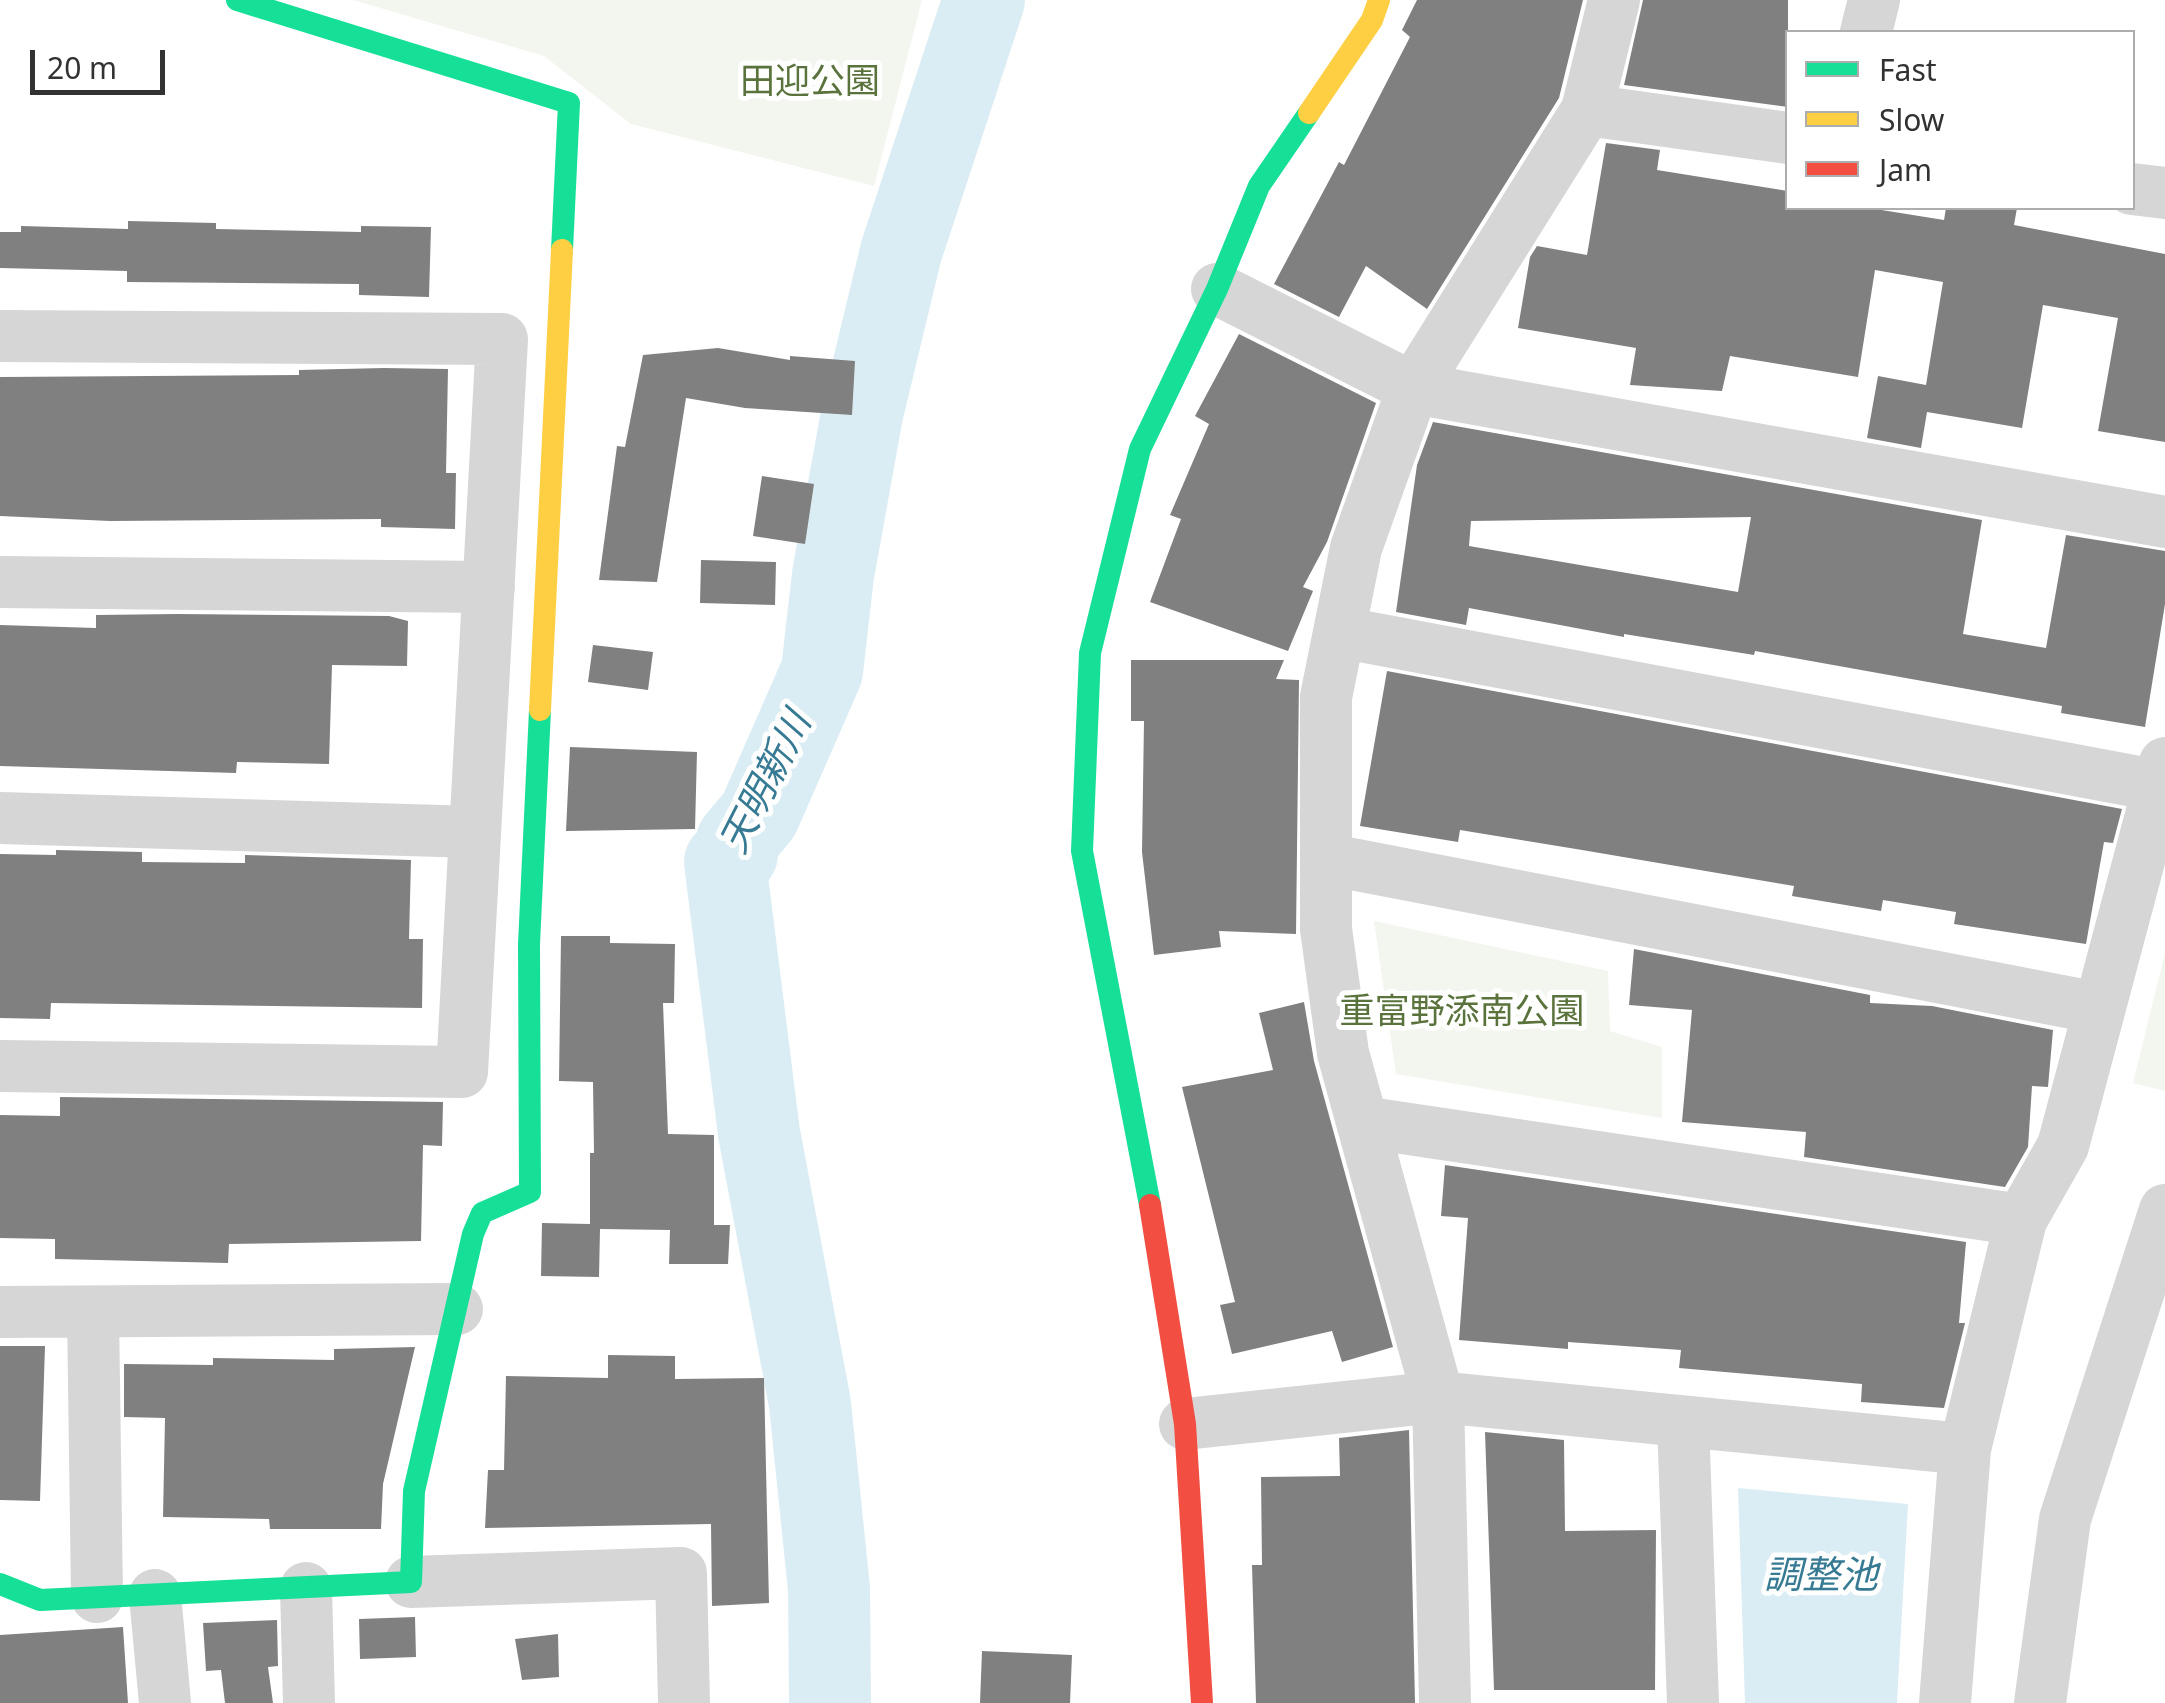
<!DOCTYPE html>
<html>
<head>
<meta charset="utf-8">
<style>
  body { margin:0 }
  #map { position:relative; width:2165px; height:1703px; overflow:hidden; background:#fff; font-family:"Noto Sans",sans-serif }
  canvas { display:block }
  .legend { position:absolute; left:1785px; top:30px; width:350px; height:180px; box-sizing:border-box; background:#fff; border:2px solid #adadad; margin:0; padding:12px 18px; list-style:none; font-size:30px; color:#323232 }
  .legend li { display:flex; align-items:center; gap:20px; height:50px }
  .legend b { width:50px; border:2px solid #adadad }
  .scale { position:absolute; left:30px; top:50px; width:135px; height:45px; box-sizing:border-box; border:5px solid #323232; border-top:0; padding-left:12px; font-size:30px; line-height:35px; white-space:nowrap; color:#323232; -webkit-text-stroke:8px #fff; paint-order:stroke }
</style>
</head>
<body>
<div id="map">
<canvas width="2165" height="1703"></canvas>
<ul class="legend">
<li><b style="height:12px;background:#16e098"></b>Fast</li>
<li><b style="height:12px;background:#ffcf43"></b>Slow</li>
<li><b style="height:12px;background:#f24e42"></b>Jam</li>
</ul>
<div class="scale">20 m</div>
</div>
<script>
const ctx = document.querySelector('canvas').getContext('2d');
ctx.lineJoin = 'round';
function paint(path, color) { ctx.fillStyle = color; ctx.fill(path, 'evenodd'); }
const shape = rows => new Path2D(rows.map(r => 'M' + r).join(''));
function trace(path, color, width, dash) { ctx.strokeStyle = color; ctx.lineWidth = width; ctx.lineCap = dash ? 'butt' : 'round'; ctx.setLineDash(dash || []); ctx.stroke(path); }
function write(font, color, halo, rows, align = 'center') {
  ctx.font = font + ' "Noto Sans","Noto Sans JP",sans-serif'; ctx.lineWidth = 10; ctx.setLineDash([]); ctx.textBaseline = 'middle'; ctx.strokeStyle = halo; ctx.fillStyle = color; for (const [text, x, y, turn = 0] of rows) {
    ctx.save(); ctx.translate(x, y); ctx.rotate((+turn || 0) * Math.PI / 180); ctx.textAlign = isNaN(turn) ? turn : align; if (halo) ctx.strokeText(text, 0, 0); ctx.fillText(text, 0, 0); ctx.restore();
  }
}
const green = shape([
  [353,0,922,0,874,186,631,124,544,56],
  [1374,921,1608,971,1610,1031,1662,1047,1662,1118,1396,1074],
  [2165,953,2165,1091,2133,1083]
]);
const water = shape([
  [1738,1488,1908,1504,1897,1703,1745,1703]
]);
const river = shape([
  [830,1703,829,1589,810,1404,759,1133,725,862,737,854,737,841,759,815,822,671,833,575,862,414,901,252,984,0]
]);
const building = shape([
  [1417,0,1583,0,1559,98,1427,309,1366,266,1339,317,1274,284,1339,162,1344,165,1410,37,1402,30],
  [1643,0,1788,0,1788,107,1624,85],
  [1606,143,1660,150,1657,170,1788,191,1788,208,1869,208,1944,220,1946,208,2017,208,2014,225,2165,254,2165,442,2098,431,2118,318,2043,305,2022,428,1927,412,1921,448,1867,438,1878,376,1926,385,1943,282,1875,270,1858,377,1730,356,1722,391,1630,385,1636,348,1518,328,1530,257,1537,246,1587,255],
  [128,221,216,223,216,229,361,232,361,226,431,227,429,297,359,295,359,284,127,282,127,271,0,268,0,232,21,232,21,226,128,229],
  [1239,334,1376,403,1327,542,1303,587,1313,591,1288,651,1150,602,1181,519,1170,515,1209,424,1195,416],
  [718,348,790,360,790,356,855,361,852,415,745,408,686,398,657,582,599,580,617,446,625,447,643,355],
  [384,368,448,369,446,473,456,473,455,529,381,527,381,519,110,521,0,516,0,377,299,375,299,370],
  [1433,422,1982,520,1963,634,2046,648,2066,535,2165,551,2165,604,2145,727,2061,713,2062,706,1755,651,1754,655,1624,634,1624,637,1469,608,1466,625,1396,612,1417,465],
  [1751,517,1738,592,1469,546,1471,521],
  [762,476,814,484,805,544,753,536],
  [701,560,776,562,775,605,700,603],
  [177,614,389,616,408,621,407,666,332,665,329,764,237,762,236,773,0,766,0,625,96,628,96,615],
  [593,645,653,652,648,690,588,682],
  [1131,660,1284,660,1276,679,1299,680,1296,934,1219,931,1221,947,1154,955,1142,852,1144,721,1131,721],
  [1387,671,2122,809,2113,843,2104,842,2086,944,1954,924,1956,912,1883,900,1881,911,1792,896,1794,886,1582,850,1460,830,1458,842,1360,826],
  [570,747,697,752,695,829,566,831],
  [56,850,142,852,142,862,245,863,245,855,411,860,409,939,423,939,422,1008,51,1003,50,1019,0,1018,0,854,56,855],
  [561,936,610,936,610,943,675,944,674,1003,663,1003,668,1134,714,1135,714,1225,730,1225,728,1264,669,1264,670,1230,600,1229,599,1277,541,1276,542,1223,590,1224,590,1153,594,1153,593,1082,559,1081],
  [1634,949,1870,995,1870,1003,1932,1006,2053,1030,2048,1087,2032,1086,2028,1147,2005,1187,1804,1157,1806,1132,1682,1122,1692,1010,1629,1005],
  [1304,1002,1314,1061,1393,1347,1342,1362,1332,1331,1232,1354,1220,1305,1235,1302,1182,1087,1273,1070,1259,1013],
  [60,1097,443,1102,442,1146,423,1145,421,1241,229,1244,228,1263,55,1259,55,1239,0,1238,0,1115,60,1116],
  [1445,1165,1966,1242,1959,1323,1965,1323,1944,1408,1861,1402,1862,1384,1679,1368,1681,1350,1568,1342,1568,1349,1459,1340,1468,1218,1441,1216],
  [0,1346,45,1346,40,1501,0,1500],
  [415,1347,383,1484,381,1529,270,1529,269,1519,163,1517,165,1418,124,1417,124,1364,213,1365,213,1358,334,1360,334,1349],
  [608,1355,675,1356,675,1379,764,1378,769,1603,712,1606,711,1524,485,1528,488,1470,504,1470,506,1376,608,1378],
  [1409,1430,1415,1703,1256,1703,1252,1565,1262,1565,1261,1477,1340,1476,1339,1438],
  [1485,1432,1564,1440,1565,1531,1656,1530,1655,1690,1494,1690],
  [415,1617,416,1657,360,1659,359,1619],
  [277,1620,278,1666,268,1667,273,1703,225,1703,221,1670,206,1671,203,1623],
  [123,1627,128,1703,0,1703,0,1635],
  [558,1634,559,1677,522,1680,515,1639],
  [982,1651,1072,1655,1070,1703,980,1703]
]);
const street = shape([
  [1866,32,1874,0],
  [1587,110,1614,0],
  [2132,189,2165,193],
  [1217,289,1413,388,2165,522],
  [0,336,502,339,462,1072,0,1066],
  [0,582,489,587],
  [1339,632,2160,786],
  [0,818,475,832],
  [1326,859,2098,1008],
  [1362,1122,2021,1220],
  [0,1312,457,1309],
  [93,1312,97,1597],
  [1683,1422,1693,1703],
  [1185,1424,1438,1397,1965,1449],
  [411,1582,681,1573,684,1703],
  [306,1588,309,1703],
  [155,1595,165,1703],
  [1445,1703,1438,1397,1343,1053,1326,929,1326,697,1356,548,1413,388,1587,110,1788,138],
  [1945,1703,1965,1449,2021,1220,2063,1146,2165,763],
  [2040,1703,2065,1519,2165,1210]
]);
const fast = shape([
  [237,0,569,103,562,250],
  [1150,1205,1082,851,1090,653,1140,449,1217,289,1259,186,1309,113],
  [0,1584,40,1600,411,1582,414,1491,473,1234,482,1213,530,1192,529,944,540,710]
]);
const slow = shape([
  [1309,113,1372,20,1379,0],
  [540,710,562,250]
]);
const jam = shape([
  [1150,1205,1185,1424,1202,1703]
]);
const parkNames = [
  ["田迎公園",810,83],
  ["重富野添南公園",1462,1013]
];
const waterNames = [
  ["天明新川",767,783,-63],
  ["調整池",1821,1577]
];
paint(green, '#f3f6ee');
paint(water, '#dbedf4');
trace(river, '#dbedf4', 82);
paint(building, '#808080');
trace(street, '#d6d6d6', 52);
trace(fast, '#16e098', 22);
trace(slow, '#ffcf43', 22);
trace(jam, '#f24e42', 22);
write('35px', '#5a723b', '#fff', parkNames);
write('italic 38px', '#377a94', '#fff', waterNames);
</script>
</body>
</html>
